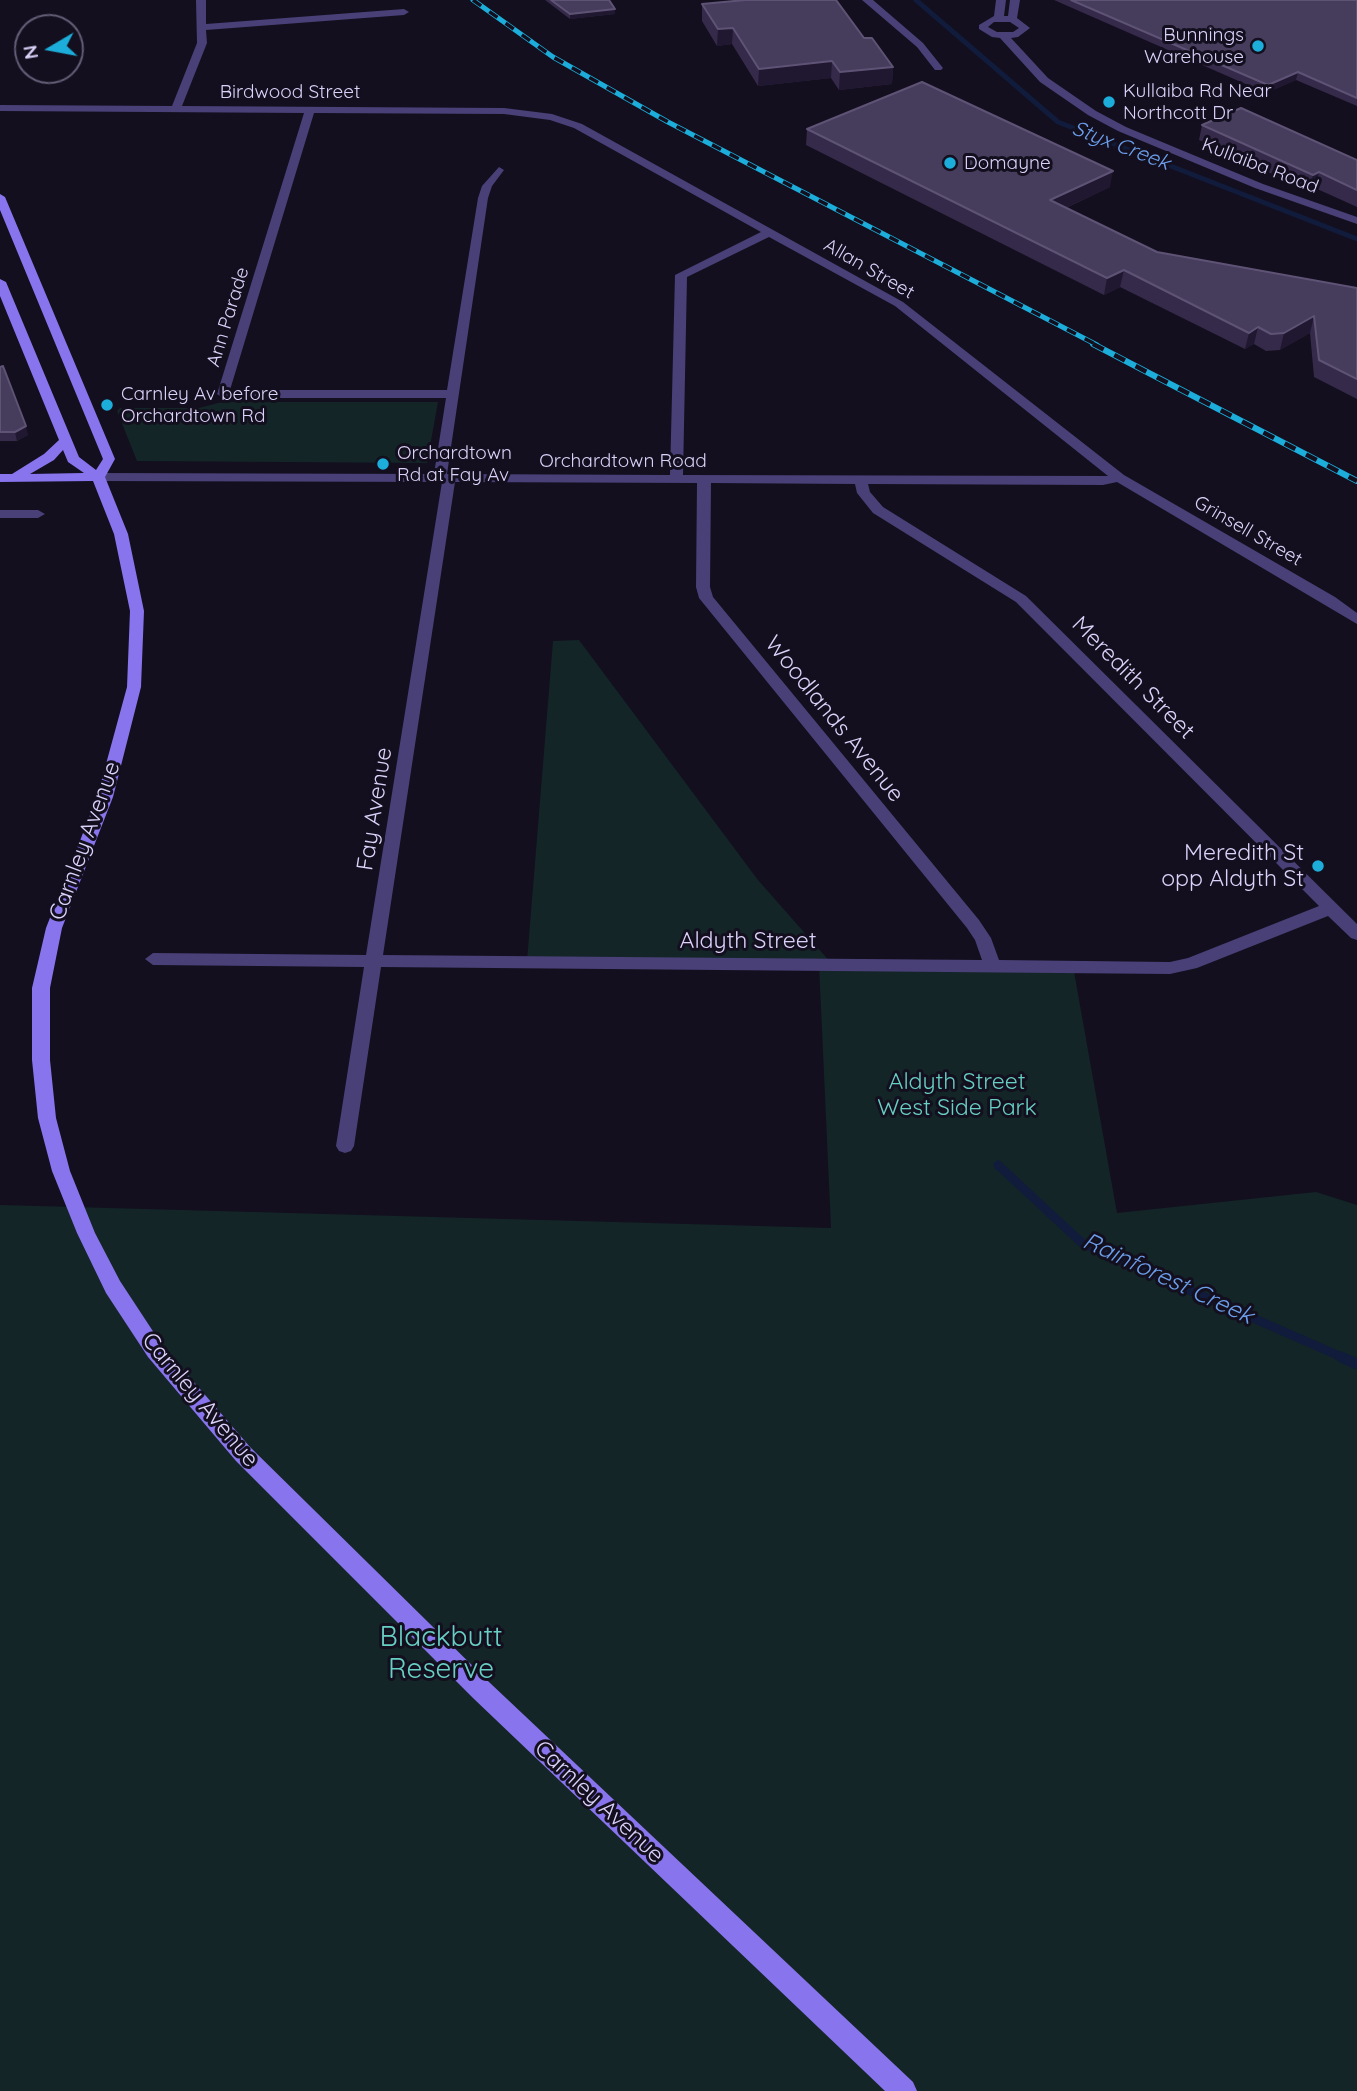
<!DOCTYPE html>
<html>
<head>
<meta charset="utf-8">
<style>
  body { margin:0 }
  #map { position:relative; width:1357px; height:2091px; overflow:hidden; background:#130f1e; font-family:Quicksand,sans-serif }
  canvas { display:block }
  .north { position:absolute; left:14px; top:14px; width:70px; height:70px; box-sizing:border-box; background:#130f1e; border:2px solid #635d76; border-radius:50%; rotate:260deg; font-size:19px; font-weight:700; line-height:28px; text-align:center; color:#dbd1f9 }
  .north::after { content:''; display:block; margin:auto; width:24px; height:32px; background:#1cadda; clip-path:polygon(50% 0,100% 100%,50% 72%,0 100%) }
</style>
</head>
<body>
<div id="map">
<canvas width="1357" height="2091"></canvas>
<div class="north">N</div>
</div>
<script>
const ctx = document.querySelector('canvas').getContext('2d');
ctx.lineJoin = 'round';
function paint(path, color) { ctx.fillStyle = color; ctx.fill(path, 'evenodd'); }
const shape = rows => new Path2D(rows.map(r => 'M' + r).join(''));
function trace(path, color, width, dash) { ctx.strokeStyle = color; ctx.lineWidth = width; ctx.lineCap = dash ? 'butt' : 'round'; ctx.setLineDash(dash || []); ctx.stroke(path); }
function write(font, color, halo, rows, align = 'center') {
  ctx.font = font + ' Quicksand,sans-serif'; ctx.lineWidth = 6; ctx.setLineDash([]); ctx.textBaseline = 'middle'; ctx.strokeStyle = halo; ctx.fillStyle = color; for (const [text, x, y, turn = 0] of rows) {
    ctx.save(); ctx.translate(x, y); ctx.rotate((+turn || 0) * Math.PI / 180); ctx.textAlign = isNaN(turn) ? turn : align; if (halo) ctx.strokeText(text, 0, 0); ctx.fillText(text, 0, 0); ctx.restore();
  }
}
const green = shape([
  [222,402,438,402,427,463,137,461,117,411,120,408,199,408],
  [579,640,758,880,832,964,1073,966,1117,1213,1316,1192,1357,1205,1357,2091,0,2091,0,1205,831,1228,819,964,527,961,553,641]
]);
const streamFar2 = shape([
  [916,0,1058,122,1357,239]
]);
const streamFar1 = shape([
  [998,1165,1082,1243,1344,1358]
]);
const stream = shape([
  [1341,1357,1357,1364]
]);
const street = shape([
  [196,0,206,0,206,24,404,9,409,12,404,15,206,30,207,43,182,106,504,108,552,114,582,124,903,302,1124,475,1335,597,1357,613,1357,624,1117,482,1103,485,868,484,870,492,883,507,1026,596,1357,924,1357,940,1351,938,1328,916,1197,968,1170,974,381,967,354,1146,351,1151,345,1153,339,1151,336,1146,364,967,153,965,145,959,153,953,366,955,442,482,98,481,91,477,98,473,434,474,446,398,223,398,217,394,304,113,0,111,0,105,172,106,197,43,196,0],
  [314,113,504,114,550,120,574,128,761,232,675,275,670,475,447,474,488,198,492,186,504,170,499,167,482,186,478,198,447,390,230,390,314,113],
  [769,237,895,306,1108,476,683,475,687,277,769,237],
  [455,482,697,483,696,587,699,598,967,928,975,940,982,960,383,955,455,482],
  [711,483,855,484,857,493,873,513,1016,602,1319,906,1188,958,1170,962,999,960,991,938,979,920,713,597,710,587,711,483],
  [862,0,873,0,923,43,943,68,941,70,935,70,917,47,862,0],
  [996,0,1006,0,1004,16,1008,16,1010,0,1020,0,1017,18,1030,28,1018,37,1011,38,1048,78,1096,111,1126,127,1263,184,1357,217,1357,224,1255,188,1118,131,1088,115,1040,82,1000,38,992,37,979,29,979,25,994,16,996,0],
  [994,22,1010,22,1019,28,1013,32,997,32,988,27,994,22],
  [0,510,38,510,45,514,38,518,0,518,0,510]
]);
const secondary = shape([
  [0,194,5,197,115,459,105,477,128,534,144,611,141,687,113,797,62,928,50,988,50,1060,56,1118,70,1171,95,1233,120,1281,162,1345,250,1447,489,1682,913,2082,917,2091,885,2091,473,1698,236,1461,148,1357,106,1293,77,1233,52,1171,38,1118,32,1060,32,988,46,928,97,797,127,687,130,611,114,534,93,481,0,482,0,474,12,474,44,454,59,440,0,296,0,279,6,282,79,457,96,470,103,459,0,210,0,194],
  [63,450,68,462,84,473,30,474,54,460,63,450]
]);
const railFar1 = shape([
  [473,0,553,57,668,122,1097,345]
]);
const rail = shape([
  [1093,344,1357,481]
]);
const wall = shape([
  [545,0,609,0,615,9,615,14,570,19],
  [1054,0,1357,0,1357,106,1296,80,1266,93],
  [702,4,864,38,893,67,892,84,839,90,831,78,758,86,732,44,717,46,702,21],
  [1202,125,1357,160,1357,207,1315,188,1309,191,1199,140],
  [807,129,1110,187,1066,208,1157,252,1357,288,1357,399,1314,377,1310,333,1280,350,1266,351,1254,344,1245,349,1120,287,1104,295,806,145],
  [0,367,28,435,17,441,0,441]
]);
const shadedWall = shape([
  [615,9,615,14,570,19,570,14],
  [733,28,732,44,717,46,718,29],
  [832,61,831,78,758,86,759,69],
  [893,67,892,84,839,90,840,72],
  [1298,72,1296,80,1266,93,1268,85],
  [1113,171,1110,187,1048,216,1050,200],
  [1319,172,1315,188,1309,191,1313,175],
  [1124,270,1120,287,1104,295,1107,278],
  [1314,316,1310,333,1280,350,1284,333],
  [1258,327,1254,344,1245,349,1249,333],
  [26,426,28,435,17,441,15,432]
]);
const building = shape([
  [551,0,609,0,615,9,570,14,551,0],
  [745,0,836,0,864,38,872,38,893,67,840,72,832,61,759,69,733,28,718,29,702,4,745,0],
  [1071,0,1357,0,1357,98,1298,72,1268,85,1071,0],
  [922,82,1113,171,1050,200,1157,252,1357,288,1357,379,1319,360,1314,316,1284,333,1271,334,1258,327,1249,333,1124,270,1107,278,807,129,922,82],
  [1241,108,1357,160,1357,190,1319,172,1313,175,1202,125,1241,108],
  [3,366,26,426,15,432,0,432,0,367,3,366]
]);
const markers = [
  [1258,46,7,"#1cadda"],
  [1109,102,7,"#1cadda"],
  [950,163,7,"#1cadda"],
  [107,405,7,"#1cadda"],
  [383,464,7,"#1cadda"],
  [1318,866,7,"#1cadda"]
];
const farPoinames = [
  ["Bunnings",1244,35,"right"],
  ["Warehouse",1244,57,"right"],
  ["Kullaiba Rd Near",1123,91],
  ["Northcott Dr",1123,113],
  ["Domayne",964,163],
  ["Carnley Av before",121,394],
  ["Orchardtown Rd",121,416],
  ["Orchardtown",397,453],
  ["Rd at Fay Av",397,475]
];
const farStreetnames = [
  ["Birdwood Street",290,92],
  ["Kullaiba Road",1260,166,21],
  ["Allan Street",869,269,30],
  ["Ann Parade",228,317,-73],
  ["Orchardtown Road",623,461],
  ["Grinsell Street",1248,531,30]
];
const farWaternames = [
  ["Styx Creek",1121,146,21]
];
const streetNames = [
  ["Meredith Street",1133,678,45],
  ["Woodlands Avenue",834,719,51],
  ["Fay Avenue",375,809,-81],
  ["Carnley Avenue",85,841,-70],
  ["Aldyth Street",748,941],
  ["Carnley Avenue",200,1400,50],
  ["Carnley Avenue",599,1802,43]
];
const poiNames = [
  ["Meredith St",1304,853],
  ["opp Aldyth St",1304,879]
];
const parkNames = [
  ["Aldyth Street",957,1082],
  ["West Side Park",957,1108]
];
const waterNames = [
  ["Rainforest Creek",1168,1279,25]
];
const nearParknames = [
  ["Blackbutt",441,1638],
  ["Reserve",441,1670]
];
paint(green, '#132527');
trace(streamFar2, '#111b3b', 5);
trace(streamFar1, '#111b3b', 9);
trace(stream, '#111b3b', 11);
paint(street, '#494077');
paint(secondary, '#8874ed');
trace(railFar1, '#1cadda', 5);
trace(rail, '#1cadda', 6);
trace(railFar1, '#130f1e', 3.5, [10]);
trace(rail, '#130f1e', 4.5, [12]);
paint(wall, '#352a49');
paint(shadedWall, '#201730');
paint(building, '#463c5c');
trace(building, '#5e5375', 2);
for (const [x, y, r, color] of markers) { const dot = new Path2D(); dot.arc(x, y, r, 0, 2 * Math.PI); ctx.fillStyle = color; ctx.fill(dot); trace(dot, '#130f1e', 2.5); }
write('19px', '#dbd1f9', '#130f1e', farPoinames, 'left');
write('19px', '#dbd1f9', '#130f1e', farStreetnames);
write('italic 21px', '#6c9fec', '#130f1e', farWaternames);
write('23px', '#dbd1f9', '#130f1e', streetNames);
write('23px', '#dbd1f9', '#130f1e', poiNames, 'right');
write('23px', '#67cfc3', '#130f1e', parkNames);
write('italic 24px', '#6c9fec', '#130f1e', waterNames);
write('28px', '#67cfc3', '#130f1e', nearParknames);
</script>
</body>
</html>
